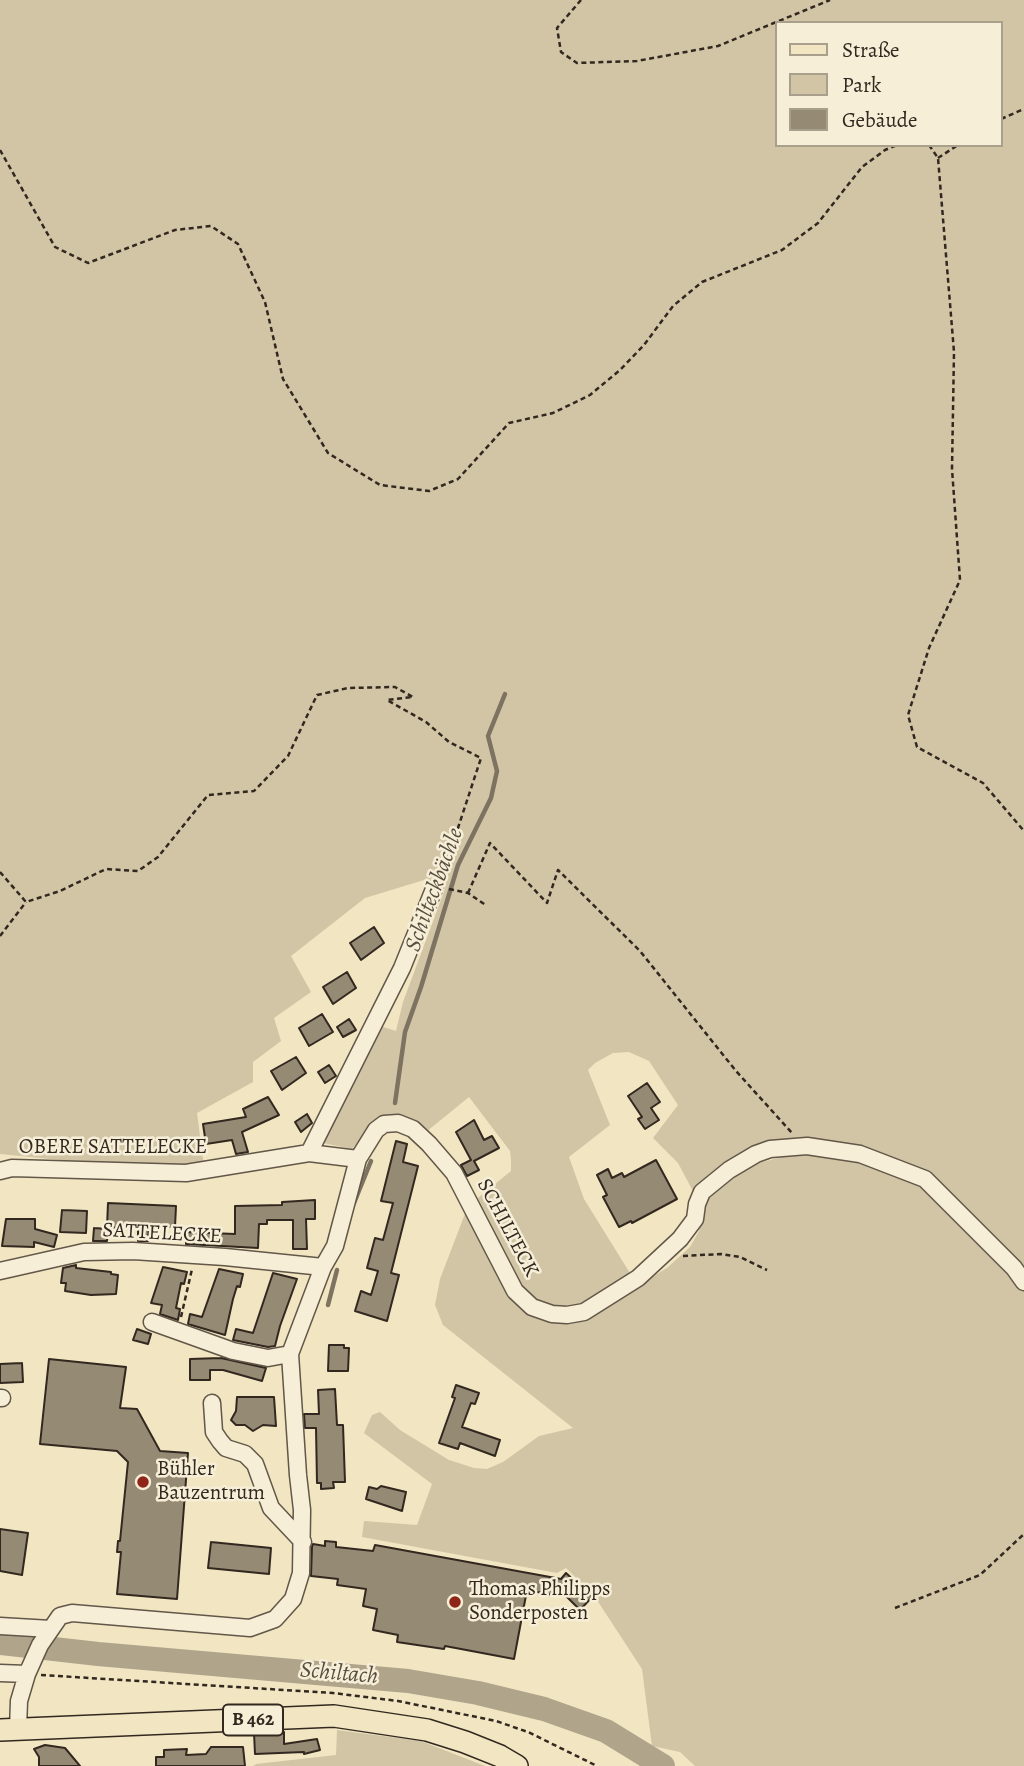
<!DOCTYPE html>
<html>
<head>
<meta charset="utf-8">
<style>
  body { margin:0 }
  #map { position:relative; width:1024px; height:1766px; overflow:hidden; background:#f1e5c2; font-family:Alegreya,serif }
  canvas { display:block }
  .legend { position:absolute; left:775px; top:21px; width:228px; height:126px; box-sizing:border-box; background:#f6eed7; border:2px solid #a89f8d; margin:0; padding:9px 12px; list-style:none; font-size:21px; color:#32281f }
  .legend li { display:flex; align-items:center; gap:14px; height:35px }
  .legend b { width:35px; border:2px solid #a89f8d }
</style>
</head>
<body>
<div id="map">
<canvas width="1024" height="1766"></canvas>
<ul class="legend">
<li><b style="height:9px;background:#f1e5c2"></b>Straße</li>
<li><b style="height:19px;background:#d1c5a6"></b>Park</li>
<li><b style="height:19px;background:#958a74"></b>Gebäude</li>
</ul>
</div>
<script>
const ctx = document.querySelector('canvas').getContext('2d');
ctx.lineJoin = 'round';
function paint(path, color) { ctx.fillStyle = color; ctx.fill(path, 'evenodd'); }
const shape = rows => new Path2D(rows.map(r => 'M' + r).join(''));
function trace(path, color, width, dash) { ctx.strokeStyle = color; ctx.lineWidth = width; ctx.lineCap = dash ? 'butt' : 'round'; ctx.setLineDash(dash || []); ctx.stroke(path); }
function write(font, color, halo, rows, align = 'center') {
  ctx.font = font + ' Alegreya,serif'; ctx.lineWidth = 5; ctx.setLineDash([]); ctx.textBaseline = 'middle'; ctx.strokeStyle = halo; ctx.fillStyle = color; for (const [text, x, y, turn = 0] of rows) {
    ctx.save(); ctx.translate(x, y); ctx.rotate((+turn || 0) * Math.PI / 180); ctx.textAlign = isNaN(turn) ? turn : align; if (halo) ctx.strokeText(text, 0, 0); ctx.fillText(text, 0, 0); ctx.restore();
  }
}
const green = shape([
  [0,0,1024,0,1024,1766,695,1766,680,1752,652,1746,642,1669,593,1594,566,1568,557,1573,362,1537,364,1521,417,1525,432,1484,364,1433,372,1415,380,1412,400,1430,449,1460,474,1468,487,1469,503,1462,539,1436,573,1428,443,1325,435,1305,440,1279,468,1206,507,1286,519,1301,547,1319,568,1317,598,1310,667,1268,690,1247,699,1231,704,1213,700,1204,717,1185,729,1175,747,1166,782,1157,773,1144,751,1153,728,1165,695,1195,678,1163,653,1138,678,1105,649,1061,629,1052,613,1053,595,1063,588,1070,610,1125,569,1157,584,1199,633,1278,599,1300,575,1309,541,1306,522,1292,473,1202,511,1171,511,1160,510,1151,469,1097,426,1132,413,1124,398,1120,375,1121,352,1149,323,1143,325,1128,377,1025,396,1031,403,1002,445,889,424,880,365,898,291,956,311,992,274,1018,281,1041,253,1062,253,1082,197,1113,204,1167,101,1164,0,1154],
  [777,23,1001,23,1001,145,777,145],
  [337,1730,421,1741,485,1766,253,1766,256,1764,336,1755]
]);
const stream = shape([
  [395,1103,405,1032,421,987,458,865,491,798,497,771,488,736,505,694],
  [354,1203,371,1161],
  [328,1305,337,1270]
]);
const river = shape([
  [0,1643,98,1654,408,1681,478,1693,544,1709,606,1731,663,1766]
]);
const building = shape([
  [374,927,384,943,361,960,350,943,374,927],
  [347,972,356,988,333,1004,323,987,347,972],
  [322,1014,333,1032,309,1046,299,1028,322,1014],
  [349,1019,356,1030,343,1037,337,1027,349,1019],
  [296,1057,306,1073,282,1090,271,1071,296,1057],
  [329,1065,336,1076,325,1083,318,1072,329,1065],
  [647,1083,660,1102,651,1108,659,1120,645,1129,638,1119,642,1117,628,1096,647,1083],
  [268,1097,279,1115,242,1132,248,1152,236,1154,232,1140,206,1144,203,1124,246,1117,243,1109,268,1097],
  [307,1114,312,1123,301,1132,295,1122,307,1114],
  [474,1120,484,1140,492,1136,499,1148,474,1161,479,1170,467,1176,461,1165,471,1160,456,1132,474,1120],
  [396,1141,407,1144,403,1162,418,1166,391,1273,399,1275,387,1321,355,1311,361,1291,371,1295,378,1271,367,1268,375,1238,383,1240,393,1203,381,1201,396,1141],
  [656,1160,677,1199,632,1223,631,1221,619,1227,603,1197,607,1195,597,1175,608,1169,612,1178,622,1173,624,1177,656,1160],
  [315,1200,315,1219,306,1219,307,1249,293,1249,293,1220,267,1220,267,1224,259,1224,258,1248,186,1244,186,1232,235,1234,235,1206,282,1205,282,1202,315,1200],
  [108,1203,176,1206,175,1227,149,1226,148,1241,138,1241,138,1229,107,1227,108,1203],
  [62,1210,87,1211,86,1233,60,1232,62,1210],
  [6,1219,35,1219,35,1229,57,1235,54,1247,34,1242,34,1247,2,1246,6,1219],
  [94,1228,108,1229,107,1241,93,1241,94,1228],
  [76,1265,76,1268,111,1272,111,1274,118,1275,116,1294,91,1295,65,1291,66,1283,61,1283,63,1268,76,1265],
  [163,1267,187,1272,184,1284,181,1283,176,1308,180,1309,178,1320,160,1314,162,1305,151,1303,163,1267],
  [219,1269,243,1274,240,1287,237,1286,233,1299,225,1335,188,1324,190,1314,202,1317,219,1269],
  [273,1273,297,1279,280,1326,275,1346,268,1347,233,1340,236,1329,253,1333,273,1273],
  [137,1329,151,1334,148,1344,133,1340,137,1329],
  [329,1345,344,1345,344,1348,349,1348,348,1371,328,1371,329,1345],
  [221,1358,266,1368,262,1381,223,1370,210,1370,210,1380,190,1380,190,1359,221,1358],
  [49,1359,126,1367,120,1408,137,1409,160,1451,188,1453,177,1599,117,1594,121,1552,117,1552,118,1541,120,1541,128,1462,117,1451,40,1444,49,1359],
  [22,1363,23,1382,0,1383,0,1364,22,1363],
  [456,1385,479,1393,475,1404,471,1403,462,1427,500,1440,495,1456,460,1443,458,1449,439,1443,455,1398,452,1397,456,1385],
  [335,1389,337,1425,343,1425,345,1482,333,1482,334,1488,321,1489,321,1483,317,1483,316,1428,305,1428,304,1414,319,1414,318,1390,335,1389],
  [237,1397,274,1397,276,1426,263,1425,253,1431,245,1425,236,1425,231,1420,236,1411,237,1397],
  [381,1486,406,1492,402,1511,366,1499,369,1487,377,1489,381,1486],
  [0,1529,28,1533,22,1575,0,1571,0,1529],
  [325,1541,336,1542,336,1547,373,1551,375,1545,561,1579,566,1573,592,1597,580,1610,555,1585,553,1595,527,1590,514,1659,445,1646,444,1649,397,1642,398,1635,373,1630,377,1609,363,1606,366,1589,337,1585,338,1579,311,1576,312,1547,313,1544,325,1546,325,1541],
  [211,1542,271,1548,269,1574,208,1568,211,1542],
  [284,1732,284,1744,317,1739,320,1750,304,1754,304,1752,255,1754,254,1733,284,1732],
  [45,1745,65,1748,80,1766,39,1766,39,1757,34,1749,45,1745],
  [211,1747,243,1747,245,1766,156,1766,156,1757,164,1757,164,1750,187,1749,186,1755,206,1754,211,1747]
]);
const path = shape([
  [581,0,557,28,561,52,577,63,637,61,718,46,830,0],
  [1001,119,1024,109],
  [929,145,938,158,954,352,952,469,960,580,929,648,908,715,917,747,983,783,1024,831],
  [0,150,55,247,88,263,175,230,211,226,238,244,265,302,283,379,328,453,380,485,429,491,458,479,509,423,553,413,590,395,620,370,644,345,673,306,702,282,782,250,818,223,862,167,885,150,897,145],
  [938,158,958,145],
  [0,872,26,902,60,891,106,869,138,871,158,857,208,795,254,791,288,756,317,695,348,688,395,687,413,697,387,700,426,722,449,742,481,758,455,837,439,877],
  [449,889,468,893,487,906],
  [468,893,490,843,547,903,558,870,640,951,736,1071,792,1133],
  [0,936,26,902],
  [683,1256,721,1254,740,1257,767,1270],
  [181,1317,192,1269],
  [895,1608,980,1575,1024,1534],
  [41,1675,333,1693,398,1701,496,1721,528,1732,597,1766]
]);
const minor = shape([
  [309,1153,402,968,434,889],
  [0,1171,12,1168,186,1173,309,1153,358,1159],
  [0,1271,84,1252,133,1251,225,1257,323,1267],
  [152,1322,233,1351,268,1358,290,1354],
  [0,1398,2,1398],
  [212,1403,214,1432,220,1441,226,1448,245,1454,255,1464,271,1508,303,1542],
  [0,1626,51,1629],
  [0,1673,27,1674],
  [18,1729,19,1701,27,1674,40,1645,60,1616,72,1613,250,1628,275,1619,293,1599,301,1573,302,1510,298,1475,290,1354,323,1267,335,1246,358,1159,376,1130,384,1124,398,1123,413,1129,429,1144,454,1173,515,1291,532,1307,552,1314,567,1315,584,1312,638,1278,680,1239,695,1219,697,1204,702,1192,729,1170,756,1154,770,1149,807,1146,860,1154,925,1179,1014,1268,1024,1282]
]);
const major = shape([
  [0,1730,334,1716,427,1730,465,1742,500,1756,517,1766]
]);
const markers = [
  [143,1482,7,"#8f2418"],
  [455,1602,7,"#8f2418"]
];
const shields = [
  [253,1720,60]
];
const shieldNames = [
  ["B 462",253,1720]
];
const streetNames = [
  ["OBERE SATTELECKE",113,1148],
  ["SCHILTECK",507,1228,62],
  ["SATTELECKE",162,1234,3]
];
const poiNames = [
  ["Bühler",157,1470],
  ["Bauzentrum",157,1494],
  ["Thomas Philipps",469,1590],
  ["Sonderposten",469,1614]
];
const waterNames = [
  ["Schilteckbächle",435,890,-70],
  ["Schiltach",339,1674,5]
];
paint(green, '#d1c5a6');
trace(stream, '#7e7360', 4.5);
trace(river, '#b0a58b', 24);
paint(building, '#958a74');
trace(building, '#32281f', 2);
trace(minor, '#625748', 19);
trace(major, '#32281f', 24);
trace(path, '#32281f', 2.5, [5, 3.5]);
trace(minor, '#f6eed7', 16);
trace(major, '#f1e5c2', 21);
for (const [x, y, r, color] of markers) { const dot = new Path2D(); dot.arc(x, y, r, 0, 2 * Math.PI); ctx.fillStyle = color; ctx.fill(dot); trace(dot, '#f6eed7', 2.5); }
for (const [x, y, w] of shields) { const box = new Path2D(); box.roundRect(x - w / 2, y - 15.5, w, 31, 5); ctx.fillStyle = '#f6eed7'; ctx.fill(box); trace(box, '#32281f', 2); }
write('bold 19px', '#32281f', null, shieldNames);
write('21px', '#32281f', '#f6eed7', streetNames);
write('21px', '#32281f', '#f6eed7', poiNames, 'left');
write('italic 23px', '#584e3f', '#f6eed7', waterNames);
</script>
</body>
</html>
